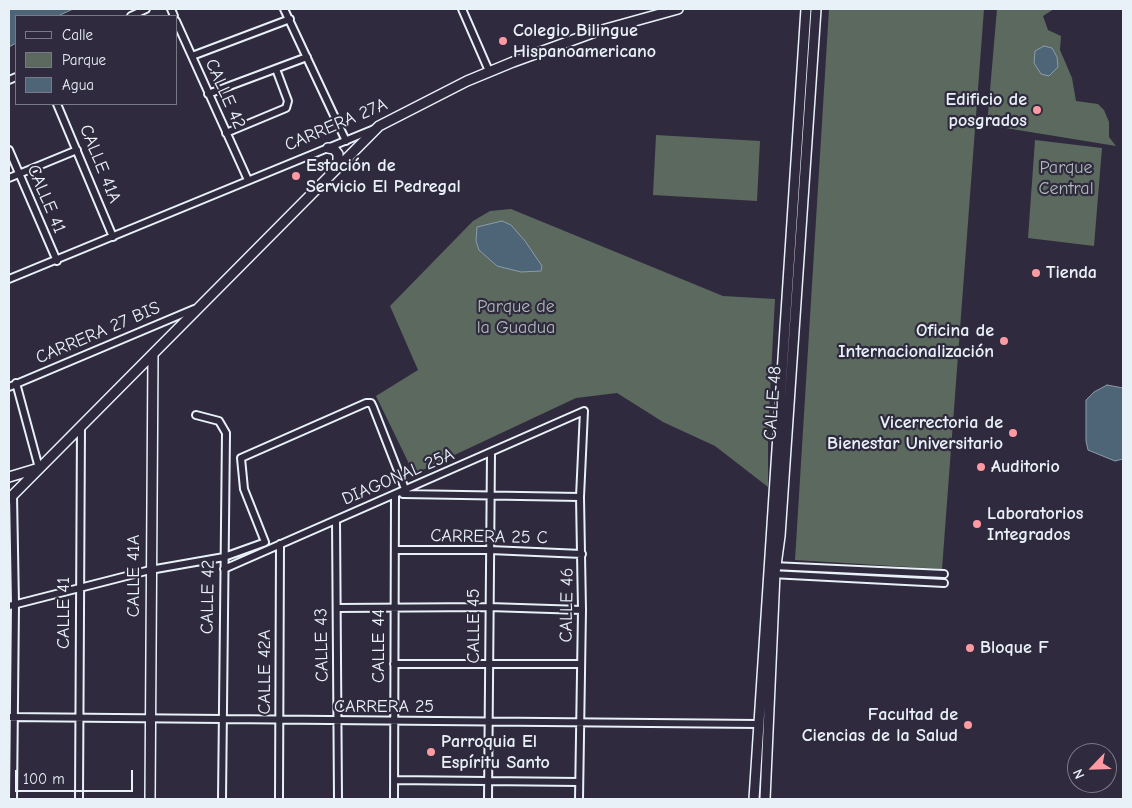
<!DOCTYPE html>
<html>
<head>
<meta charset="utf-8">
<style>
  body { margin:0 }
  #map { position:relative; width:1132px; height:808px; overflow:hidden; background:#2f2a3d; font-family:"Comic Neue",sans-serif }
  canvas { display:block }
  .frame { position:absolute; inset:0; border:10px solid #e8f1f8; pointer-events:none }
  .legend { position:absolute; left:15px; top:15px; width:162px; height:90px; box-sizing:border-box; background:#2f2a3d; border:1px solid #797a88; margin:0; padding:6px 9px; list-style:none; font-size:15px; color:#e8f1f8 }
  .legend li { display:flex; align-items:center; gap:10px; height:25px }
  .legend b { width:25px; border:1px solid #797a88 }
  .north { position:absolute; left:1067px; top:743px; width:50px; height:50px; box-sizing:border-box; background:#2f2a3d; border:1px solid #797a88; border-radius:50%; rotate:246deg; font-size:14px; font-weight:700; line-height:20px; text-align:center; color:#e8f1f8 }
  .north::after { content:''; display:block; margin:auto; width:18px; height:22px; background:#ff9aa2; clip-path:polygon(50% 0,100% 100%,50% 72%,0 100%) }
  .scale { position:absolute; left:15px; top:770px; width:118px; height:22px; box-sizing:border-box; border:2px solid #e8f1f8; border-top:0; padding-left:6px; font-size:15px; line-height:18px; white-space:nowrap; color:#e8f1f8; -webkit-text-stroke:4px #2f2a3d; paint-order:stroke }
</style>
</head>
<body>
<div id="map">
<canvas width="1132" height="808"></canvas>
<div class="frame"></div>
<ul class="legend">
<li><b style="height:6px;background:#2f2a3d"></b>Calle</li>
<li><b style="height:14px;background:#5c695e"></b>Parque</li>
<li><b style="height:14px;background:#4d6577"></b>Agua</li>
</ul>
<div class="north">N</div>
<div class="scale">100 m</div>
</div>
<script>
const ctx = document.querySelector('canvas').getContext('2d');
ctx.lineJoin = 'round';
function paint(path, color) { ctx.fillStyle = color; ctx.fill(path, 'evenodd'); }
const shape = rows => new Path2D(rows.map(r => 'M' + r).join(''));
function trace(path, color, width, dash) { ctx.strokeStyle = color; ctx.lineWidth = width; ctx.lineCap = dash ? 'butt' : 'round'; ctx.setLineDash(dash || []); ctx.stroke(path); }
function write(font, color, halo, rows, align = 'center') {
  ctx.font = font + ' "Comic Neue",sans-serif'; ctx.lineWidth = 4.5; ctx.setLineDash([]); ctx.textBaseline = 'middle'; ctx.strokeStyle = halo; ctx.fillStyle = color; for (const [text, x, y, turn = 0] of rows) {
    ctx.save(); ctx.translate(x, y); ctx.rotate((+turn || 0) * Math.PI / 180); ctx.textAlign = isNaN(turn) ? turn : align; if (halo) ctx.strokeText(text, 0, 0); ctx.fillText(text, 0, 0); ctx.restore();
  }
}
const green = shape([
  [829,9,984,9,942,569,795,560],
  [997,9,1054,9,1043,16,1048,30,1061,36,1060,50,1072,78,1076,101,1098,104,1104,110,1109,122,1109,137,1116,146,987,125],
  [656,135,760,141,757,201,653,195],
  [1035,140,1102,148,1094,246,1028,238],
  [511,209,723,296,775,299,768,431,768,487,715,446,663,422,617,393,576,398,414,474,376,396,418,370,390,306,473,221,490,211]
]);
const water = shape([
  [9,9,73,9,58,16,16,16,16,43,9,47,9,9],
  [1044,46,1052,48,1057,57,1058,67,1049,76,1041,74,1034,63,1035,51,1044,46],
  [502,221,511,225,525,241,542,266,541,271,521,272,497,266,479,250,476,241,477,227,502,221],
  [1107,385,1123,388,1123,459,1115,461,1088,450,1086,441,1086,400,1094,392,1107,385]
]);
const minor = shape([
  [171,9,174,16],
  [284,9,346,141],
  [462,9,489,71],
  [131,16,146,9],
  [176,21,248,180],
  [192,56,290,19],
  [9,80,16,77],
  [208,94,307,57],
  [57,104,113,237],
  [226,133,286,108,288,101,276,69],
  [9,150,57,261],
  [9,178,77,150],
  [9,279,374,129],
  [16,383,39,468],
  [9,387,194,309],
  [196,415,219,421,226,433,222,799],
  [403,494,580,497],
  [13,495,15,604,13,799],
  [336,520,338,799],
  [395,550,490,550,582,554],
  [773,566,944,574],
  [224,569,584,411,580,497,582,610,579,799],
  [771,574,944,583],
  [9,606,150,570,224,557,263,543,265,542,244,489,241,458,366,403,371,403,373,407,407,494],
  [337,608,489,607,582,610],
  [394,664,581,664],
  [9,717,758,724],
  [394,780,578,782],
  [79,799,81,426],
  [279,799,280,544],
  [394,799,395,494],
  [488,799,491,453]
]);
const tertiary = shape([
  [328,148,334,149,338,154,338,167],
  [9,477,39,468],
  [9,499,379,126,467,81,513,62,595,32,678,9],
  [150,799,153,354]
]);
const secondary = shape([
  [754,799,806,9],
  [765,799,775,573,780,536,816,9]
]);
const markers = [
  [503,41,5,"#ff9aa2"],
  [1037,110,5,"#ff9aa2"],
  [296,176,5,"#ff9aa2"],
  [1036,273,5,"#ff9aa2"],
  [1004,341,5,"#ff9aa2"],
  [1013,433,5,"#ff9aa2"],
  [981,467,5,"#ff9aa2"],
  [977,524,5,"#ff9aa2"],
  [970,648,5,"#ff9aa2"],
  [968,725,5,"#ff9aa2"],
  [431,752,5,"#ff9aa2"]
];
const poiNames = [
  ["Colegio Bilingue",513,31],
  ["Hispanoamericano",513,52],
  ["Edificio de",1027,100,"right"],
  ["posgrados",1027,121,"right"],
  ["Estación de",306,166],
  ["Servicio El Pedregal",306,187],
  ["Tienda",1046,273],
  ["Oficina de",994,331,"right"],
  ["Internacionalización",994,352,"right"],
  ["Vicerrectoria de",1003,423,"right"],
  ["Bienestar Universitario",1003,444,"right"],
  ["Auditorio",991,467],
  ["Laboratorios",987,514],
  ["Integrados",987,535],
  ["Bloque F",980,648],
  ["Facultad de",958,715,"right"],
  ["Ciencias de la Salud",958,736,"right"],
  ["Parroquia El",441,742],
  ["Espíritu Santo",441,763]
];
const streetNames = [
  ["CALLE 42",225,94,66],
  ["CARRERA 27A",336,125,-23],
  ["CALLE 41A",100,164,68],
  ["CALLE 41",46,199,67],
  ["CARRERA 27 BIS",98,333,-23],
  ["CALLE 48",773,403,-86],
  ["DIAGONAL 25A",398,477,-23],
  ["CARRERA 25 C",489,537,1],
  ["CALLE 41A",134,576,-90],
  ["CALLE 42",208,597,-89],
  ["CALLE 46",567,605,-89],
  ["CALLE 41",64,613,-90],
  ["CALLE 45",474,626,-90],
  ["CALLE 43",322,645,-91],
  ["CALLE 44",379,646,-90],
  ["CALLE 42A",265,672,-90],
  ["CARRERA 25",384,707]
];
const parkNames = [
  ["Parque",1066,168],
  ["Central",1066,189],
  ["Parque de",516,307],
  ["la Guadua",516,328]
];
paint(green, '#5c695e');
paint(water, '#4d6577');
trace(water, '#8b9dab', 1);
trace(minor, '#e8f1f8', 10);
trace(tertiary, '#e8f1f8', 12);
trace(secondary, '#e8f1f8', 12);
trace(minor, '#2f2a3d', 6);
trace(tertiary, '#2f2a3d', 9);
trace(secondary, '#2f2a3d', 9);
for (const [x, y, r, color] of markers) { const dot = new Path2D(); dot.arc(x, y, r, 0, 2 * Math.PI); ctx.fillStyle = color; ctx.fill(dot); trace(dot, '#2f2a3d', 2); }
write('bold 18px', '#e8f1f8', '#2f2a3d', poiNames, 'left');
write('18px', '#e8f1f8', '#2f2a3d', streetNames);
write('18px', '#b0bbba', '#2f2a3d', parkNames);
</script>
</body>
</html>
